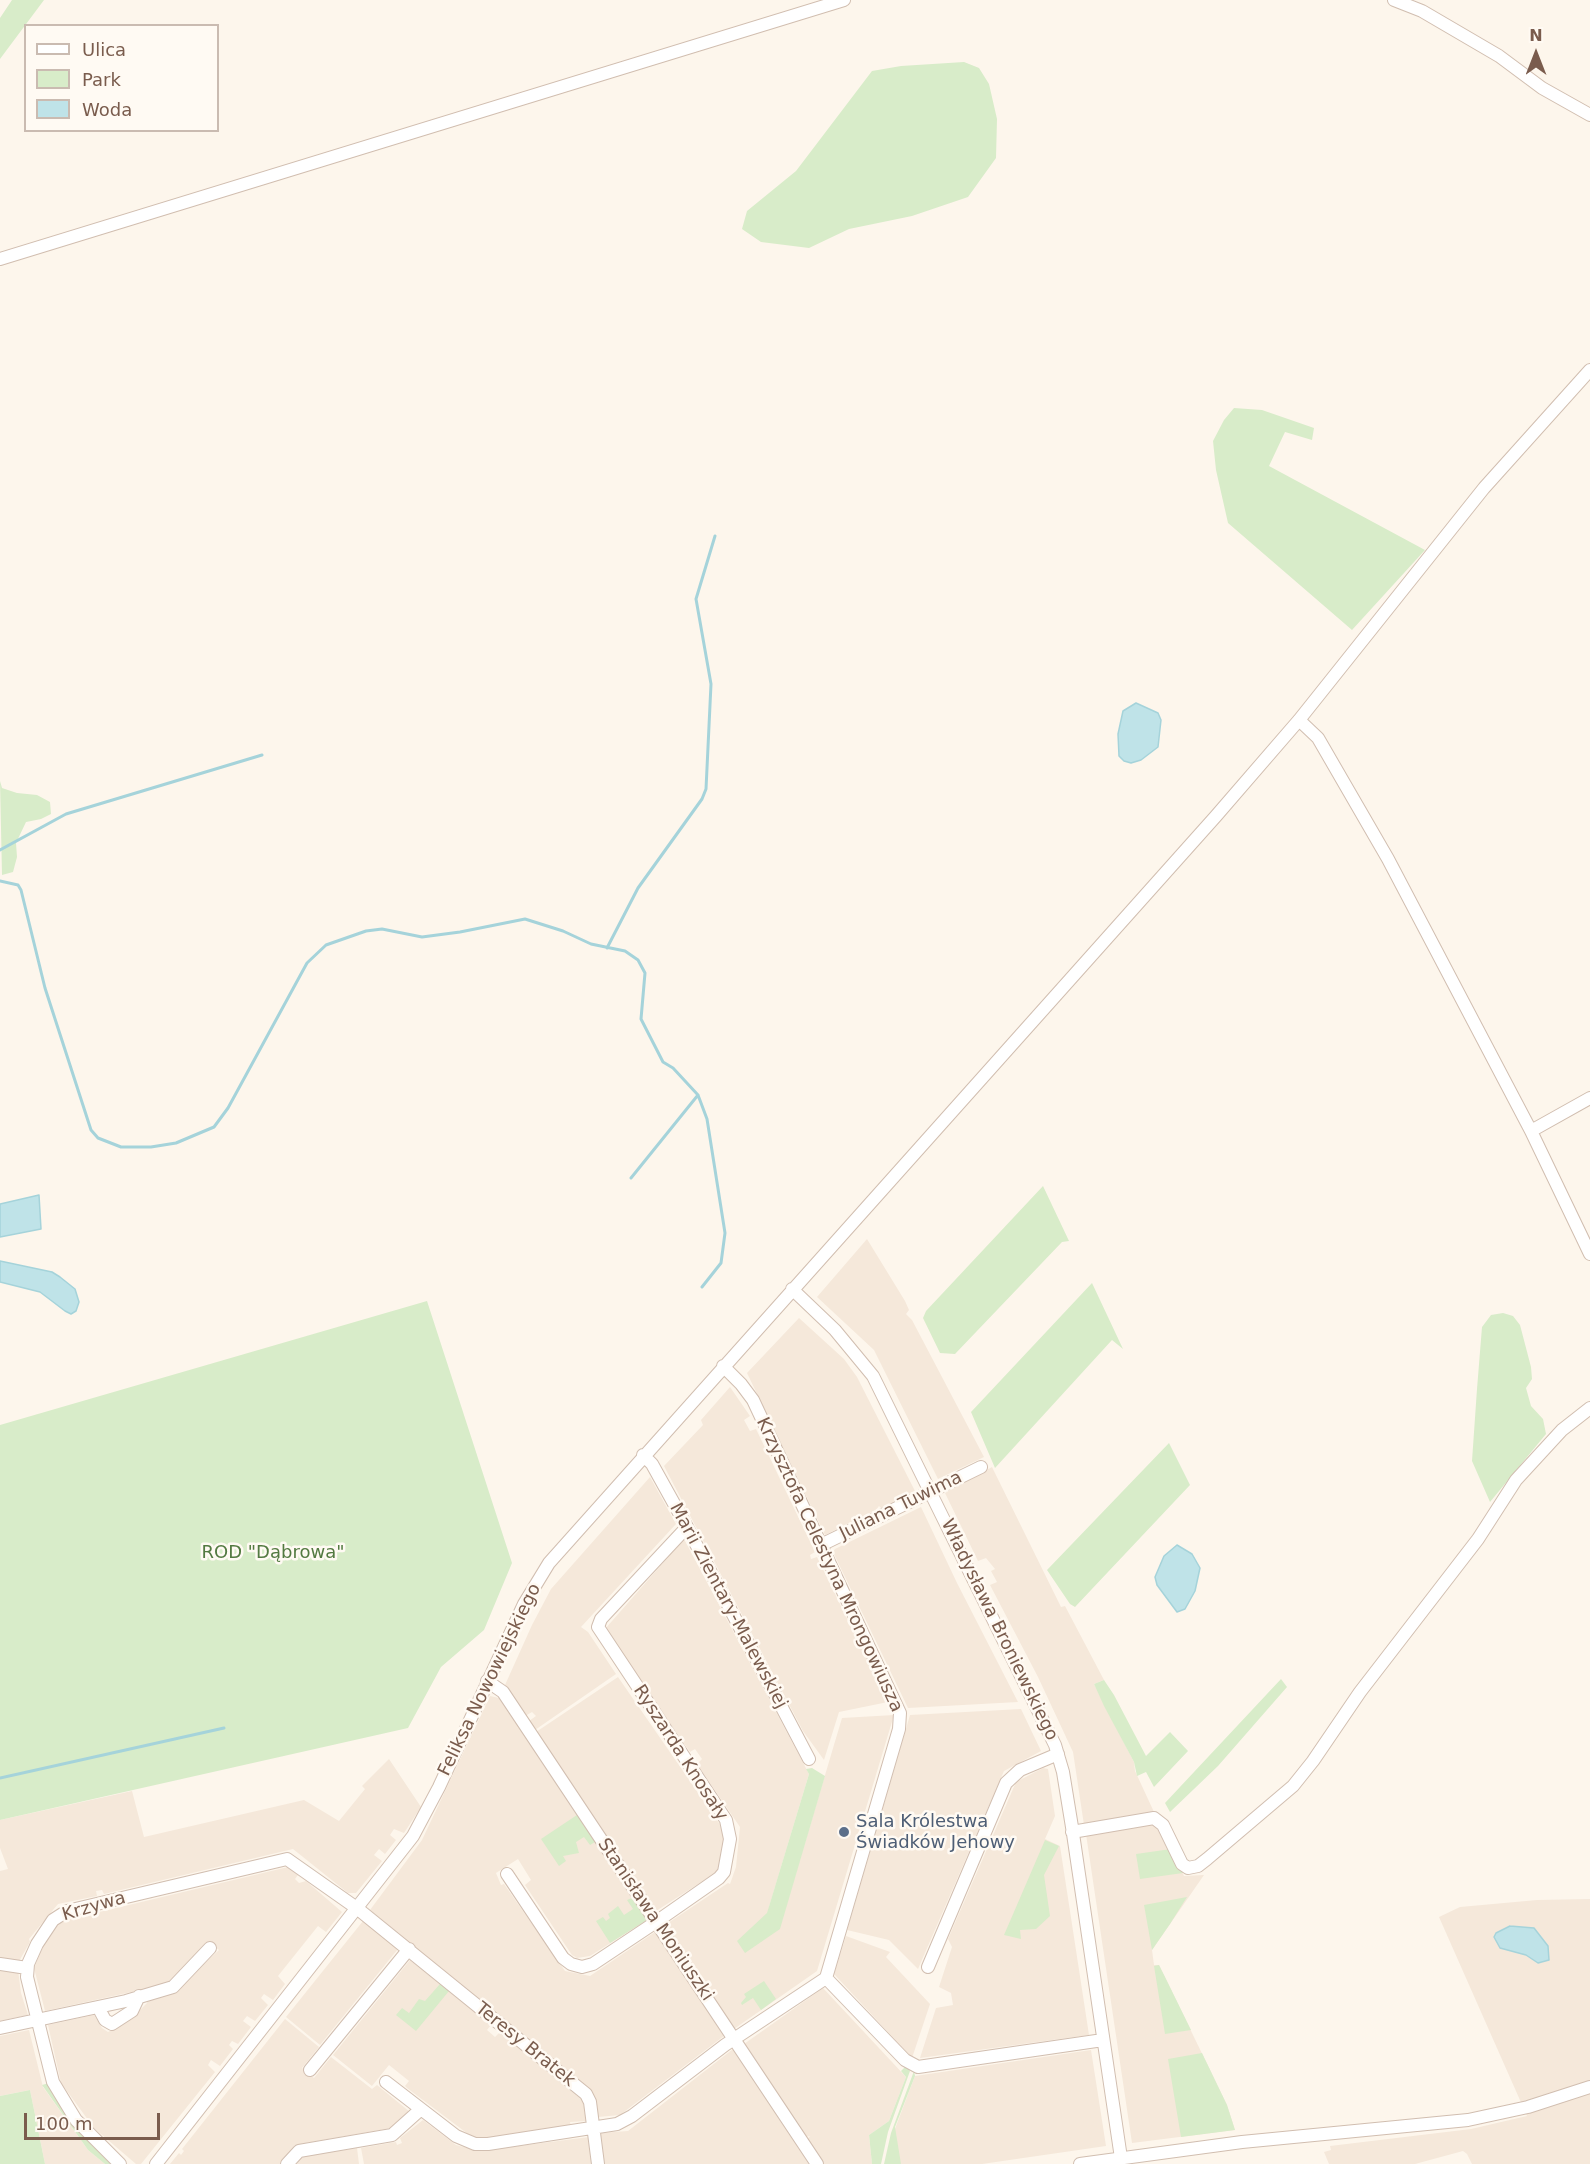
<!DOCTYPE html>
<html>
<head>
<meta charset="utf-8">
<style>
  body { margin:0 }
  #map { position:relative; width:1590px; height:2164px; overflow:hidden; background:#fdf6ec; font-family:"DejaVu Sans",sans-serif }
  canvas { display:block }
  .legend { position:absolute; left:24px; top:24px; width:195px; height:108px; box-sizing:border-box; background:#fffaf3; border:2px solid #cabbb1; margin:0; padding:8px 10px; list-style:none; font-size:18px; color:#7a5c4d }
  .legend li { display:flex; align-items:center; gap:12px; height:30px }
  .legend b { width:30px; border:2px solid #cabbb1 }
  .north { position:absolute; left:1506px; top:24px; width:60px; height:60px; -webkit-text-stroke:4px #fffaf3; paint-order:stroke; rotate:0deg; font-size:16px; font-weight:700; line-height:24px; text-align:center; color:#7a5c4d }
  .north::after { content:''; display:block; margin:auto; width:21px; height:27px; background:#7a5c4d; clip-path:polygon(50% 0,100% 100%,50% 72%,0 100%) }
  .scale { position:absolute; left:24px; top:2113px; width:136px; height:27px; box-sizing:border-box; border:3px solid #7a5c4d; border-top:0; padding-left:8px; font-size:18px; line-height:21px; white-space:nowrap; color:#7a5c4d; -webkit-text-stroke:4px #fffaf3; paint-order:stroke }
</style>
</head>
<body>
<div id="map">
<canvas width="1590" height="2164"></canvas>
<ul class="legend">
<li><b style="height:8px;background:#fff"></b>Ulica</li>
<li><b style="height:16px;background:#d8ecc9"></b>Park</li>
<li><b style="height:16px;background:#bfe3e8"></b>Woda</li>
</ul>
<div class="north">N</div>
<div class="scale">100 m</div>
</div>
<script>
const ctx = document.querySelector('canvas').getContext('2d');
ctx.lineJoin = 'round';
function paint(path, color) { ctx.fillStyle = color; ctx.fill(path, 'evenodd'); }
const shape = rows => new Path2D(rows.map(r => 'M' + r).join(''));
function trace(path, color, width, dash) { ctx.strokeStyle = color; ctx.lineWidth = width; ctx.lineCap = dash ? 'butt' : 'round'; ctx.setLineDash(dash || []); ctx.stroke(path); }
function write(font, color, halo, rows, align = 'center') {
  ctx.font = font + ' "DejaVu Sans",sans-serif'; ctx.lineWidth = 5; ctx.setLineDash([]); ctx.textBaseline = 'middle'; ctx.strokeStyle = halo; ctx.fillStyle = color; for (const [text, x, y, turn = 0] of rows) {
    ctx.save(); ctx.translate(x, y); ctx.rotate((+turn || 0) * Math.PI / 180); ctx.textAlign = isNaN(turn) ? turn : align; if (halo) ctx.strokeText(text, 0, 0); ctx.fillText(text, 0, 0); ctx.restore();
  }
}
const residential = shape([
  [867,1239,905,1301,909,1310,906,1314,912,1320,984,1457,938,1479,874,1350,817,1297],
  [799,1318,844,1359,857,1377,915,1491,881,1508,879,1506,876,1510,825,1535,747,1373],
  [730,1387,750,1416,744,1420,750,1431,756,1429,815,1552,810,1555,811,1559,817,1557,888,1702,839,1712,824,1760,803,1731,664,1466,703,1425,701,1420],
  [992,1467,1061,1607,1065,1606,1104,1680,1094,1684,1134,1762,1135,1771,1154,1812,1084,1825,1073,1752,1038,1677,990,1585,997,1582,991,1571,995,1569,986,1558,978,1561,945,1493],
  [650,1477,676,1524,581,1627,588,1632,616,1674,535,1730,529,1721,536,1716,532,1712,525,1716,505,1685,532,1625,551,1589],
  [921,1507,957,1583,1018,1702,908,1708,833,1552,835,1549],
  [684,1539,809,1774,769,1907,784,1913,842,1718,894,1715,817,1971,734,2029,665,1925,728,1883,730,1884,736,1867,740,1827,697,1764,702,1759,695,1749,690,1752,605,1629],
  [618,1677,721,1826,724,1837,720,1870,656,1911,536,1732],
  [490,1696,499,1698,647,1920,590,1956,577,1958,572,1955,525,1885,531,1880,518,1859,496,1873,501,1885,504,1884,565,1971,590,1976,655,1932,724,2036,620,2115,598,2117,595,2098,591,2092,370,1910,422,1840],
  [1021,1709,1041,1751,1004,1771,918,1969,889,1940,847,1930,910,1715],
  [389,1759,421,1807,404,1833,394,1829,390,1835,396,1840,385,1854,379,1849,374,1855,382,1861,356,1893,348,1893,293,1849,104,1894,102,1890,96,1891,97,1896,58,1904,29,1939,30,1942,18,1963,0,1960,0,1871,8,1869,0,1848,0,1820,132,1791,144,1837,304,1800,339,1821,365,1789,362,1786],
  [1043,1768,1048,1769,1055,1816,1045,1839,1060,1846,1089,2035,920,2058,936,2008,953,2005,951,1993,939,1987,952,1947,948,1939,1016,1782],
  [1158,1824,1184,1876,1204,1875,1152,1950,1154,1965,1159,1965,1227,2105,1235,2130,1132,2143,1086,1834],
  [288,1867,298,1875,295,1879,299,1883,306,1881,342,1912,326,1932,318,1926,278,1976,285,1984,273,2000,264,1994,261,1998,268,2005,255,2021,247,2016,243,2021,251,2027,238,2044,232,2041,229,2045,233,2049,220,2066,211,2060,208,2065,215,2072,141,2164,136,2164,94,2128,61,2083,48,2025,94,2015,102,2028,108,2032,112,2030,131,2019,147,2003,148,1996,181,1989,179,1987,219,1950,208,1941,172,1983,45,2011,34,1968,45,1942,58,1924,70,1919],
  [1590,1899,1590,2164,1472,2164,1467,2154,1463,2151,1415,2164,1329,2164,1324,2152,1331,2150,1330,2146,1471,2129,1527,2116,1439,1917,1460,1907,1537,1900],
  [363,1921,398,1949,320,2045,286,2017],
  [846,1936,890,1952,886,1957,930,2004,912,2058,834,1974],
  [410,1960,491,2025,487,2030,495,2037,500,2032,583,2100,586,2121,570,2122,571,2126,502,2137,472,2137,407,2088,405,2086,409,2081,389,2065,372,2086,333,2055],
  [0,1968,18,1970,21,1993,28,2015,0,2021],
  [823,1988,906,2077,889,2121,869,2135,872,2164,824,2164,807,2139,810,2136,806,2137,744,2044],
  [285,2019,319,2047,302,2068,314,2078,331,2057,372,2089,377,2085,410,2112,391,2128,295,2145,280,2164,170,2164,179,2153,181,2155,184,2151,182,2149],
  [29,2030,43,2087,88,2150,105,2164,45,2164,30,2090,0,2096,0,2036],
  [733,2049,809,2164,604,2164,600,2133,628,2131],
  [1091,2050,1106,2146,982,2164,887,2164,893,2134,915,2076],
  [423,2120,456,2145,480,2151,589,2137,592,2164,364,2164,361,2148,396,2142,397,2145,402,2143,400,2138],
  [357,2148,359,2164,296,2164,301,2157]
]);
const green = shape([
  [12,0,44,0,0,59,0,18],
  [964,62,979,68,989,84,997,119,996,158,968,197,912,216,849,229,809,248,761,242,742,229,747,211,796,171,872,71,901,66],
  [1234,408,1262,410,1314,428,1312,440,1285,432,1269,466,1425,550,1352,630,1228,523,1216,470,1213,441,1224,420],
  [0,781,2,788,17,793,37,795,50,802,51,814,41,819,26,822,16,843,17,857,13,872,2,875],
  [1043,1186,1069,1241,1062,1242,955,1354,940,1353,923,1318,926,1311],
  [1092,1283,1123,1349,1112,1340,995,1468,971,1412],
  [427,1301,512,1563,484,1630,441,1667,408,1728,0,1820,0,1425],
  [1503,1313,1513,1316,1520,1325,1531,1367,1532,1379,1526,1388,1531,1406,1543,1419,1546,1434,1490,1502,1472,1461,1477,1389,1482,1327,1491,1315],
  [1169,1443,1190,1485,1075,1607,1070,1604,1047,1570],
  [1281,1679,1287,1687,1218,1766,1170,1812,1165,1803],
  [1104,1680,1114,1695,1146,1756,1170,1732,1188,1751,1154,1787,1146,1772,1137,1776,1134,1762,1104,1706,1094,1684],
  [812,1768,825,1776,780,1929,745,1953,737,1941,767,1913,809,1774,806,1769],
  [577,1815,595,1842,590,1845,584,1837,576,1842,579,1853,563,1856,566,1861,559,1866,541,1839],
  [1045,1840,1059,1846,1044,1875,1050,1916,1036,1929,1020,1930,1021,1939,1004,1935],
  [1171,1849,1183,1873,1140,1879,1136,1854],
  [1187,1897,1170,1924,1152,1950,1144,1905],
  [632,1898,647,1920,610,1943,596,1921,603,1917,606,1921,610,1918,608,1914,618,1906,624,1915,633,1909,627,1900],
  [1159,1965,1167,1981,1191,2030,1165,2034,1154,1966],
  [764,1981,776,1999,761,2010,753,1998,742,2005,741,2003,746,1997,744,1994],
  [440,1984,449,1991,416,2031,396,2015,402,2008,409,2013,419,1999,425,2001],
  [1202,2053,1227,2105,1235,2130,1181,2137,1168,2059],
  [906,2066,910,2071,888,2132,881,2164,872,2164,869,2135,889,2121,906,2077,901,2071],
  [914,2071,915,2076,895,2127,901,2164,884,2164,891,2133],
  [49,2083,114,2164,105,2164,88,2150,42,2085],
  [30,2090,45,2164,0,2164,0,2096]
]);
const water = shape([
  [1136,703,1158,713,1161,720,1158,747,1141,760,1131,763,1124,761,1119,756,1118,734,1123,711,1136,703],
  [39,1195,41,1229,0,1237,0,1204,39,1195],
  [0,1261,52,1272,60,1277,75,1289,79,1302,76,1311,71,1314,65,1311,40,1292,0,1282,0,1261],
  [1177,1545,1192,1554,1200,1568,1195,1591,1185,1609,1177,1612,1157,1585,1155,1577,1164,1556,1177,1545],
  [1510,1926,1534,1928,1548,1946,1549,1960,1538,1963,1526,1955,1500,1948,1494,1937,1496,1933,1510,1926]
]);
const stream = shape([
  [0,850,66,814,262,755],
  [0,881,18,885,21,890,45,988,91,1130,98,1138,121,1147,151,1147,176,1143,214,1127,228,1108,307,963,326,945,366,931,382,929,422,937,460,932,525,919,563,931,591,944,625,951,638,960,645,973,641,1019,663,1062,673,1068,698,1095,707,1119,725,1233,721,1263,702,1287],
  [607,948,638,888,702,799,706,789,711,684,696,599,715,536],
  [631,1178,698,1095],
  [0,1778,224,1728]
]);
const minor = shape([
  [1394,0,1422,11,1499,56,1542,88,1590,115],
  [0,259,844,0],
  [1299,720,1318,738,1388,859,1531,1131,1590,1254],
  [1531,1131,1590,1098],
  [792,1289,835,1330,873,1376,1055,1745,1063,1772,1072,1827,1121,2158],
  [643,1455,652,1464,687,1527,809,1759],
  [821,1545,981,1467],
  [487,1681,503,1692,817,2164],
  [1072,1832,1154,1818,1163,1825,1182,1864,1188,1868,1198,1866,1207,1859,1293,1786,1313,1761,1360,1692,1478,1539,1516,1480,1562,1430,1590,1408],
  [507,1874,563,1958,571,1964,582,1967,593,1964,656,1922,719,1878,724,1872,730,1839,726,1820,598,1627,601,1619,687,1527],
  [0,1964,27,1968],
  [928,1967,1006,1783,1020,1770,1058,1754],
  [826,1978,905,2060,918,2067,1103,2040],
  [98,2007,105,2020,112,2024,132,2011,139,1996],
  [0,2028,126,2001,173,1987,210,1948],
  [310,2070,409,1949],
  [386,2082,456,2136,475,2144,488,2144,617,2124,632,2116,725,2045,826,1978,899,1729,900,1713,753,1400,741,1384,723,1366],
  [120,2164,76,2120,53,2082,27,1977,28,1964,37,1944,53,1920,67,1911,287,1859,358,1909,586,2094,590,2102,598,2164],
  [156,2164,413,1836,439,1787,524,1604,549,1563,1216,816,1299,720,1484,488,1590,370],
  [287,2164,299,2151,392,2135,421,2109],
  [1080,2164,1242,2142,1468,2120,1528,2107,1590,2087]
]);
const markers = [
  [844,1832,6,"#5c6f8a"]
];
const streetNames = [
  ["Juliana Tuwima",901,1506,-26],
  ["Krzysztofa Celestyna Mrongowiusza",829,1565,65],
  ["Marii Zientary-Malewskiej",728,1606,62],
  ["Władysława Broniewskiego",999,1630,64],
  ["Feliksa Nowowiejskiego",490,1680,-64],
  ["Ryszarda Knosały",680,1753,57],
  ["Krzywa",94,1907,-16],
  ["Stanisława Moniuszki",655,1920,56],
  ["Teresy Bratek",525,2045,39]
];
const parkNames = [
  ["ROD \"Dąbrowa\"",273,1553]
];
const serviceNames = [
  ["Sala Królestwa",856,1822],
  ["Świadków Jehowy",856,1843]
];
paint(residential, '#f5e8da');
paint(green, '#d8ecc9');
paint(water, '#bfe3e8');
trace(water, '#a5d3da', 1.5);
trace(stream, '#a5d3da', 3);
trace(minor, '#d1beb0', 14);
trace(minor, '#fff', 12);
for (const [x, y, r, color] of markers) { const dot = new Path2D(); dot.arc(x, y, r, 0, 2 * Math.PI); ctx.fillStyle = color; ctx.fill(dot); trace(dot, '#fffaf3', 2); }
write('18px', '#7a5c4d', '#fffaf3', streetNames);
write('18px', '#537a41', '#fffaf3', parkNames);
write('18px', '#4e5e75', '#fffaf3', serviceNames, 'left');
</script>
</body>
</html>
